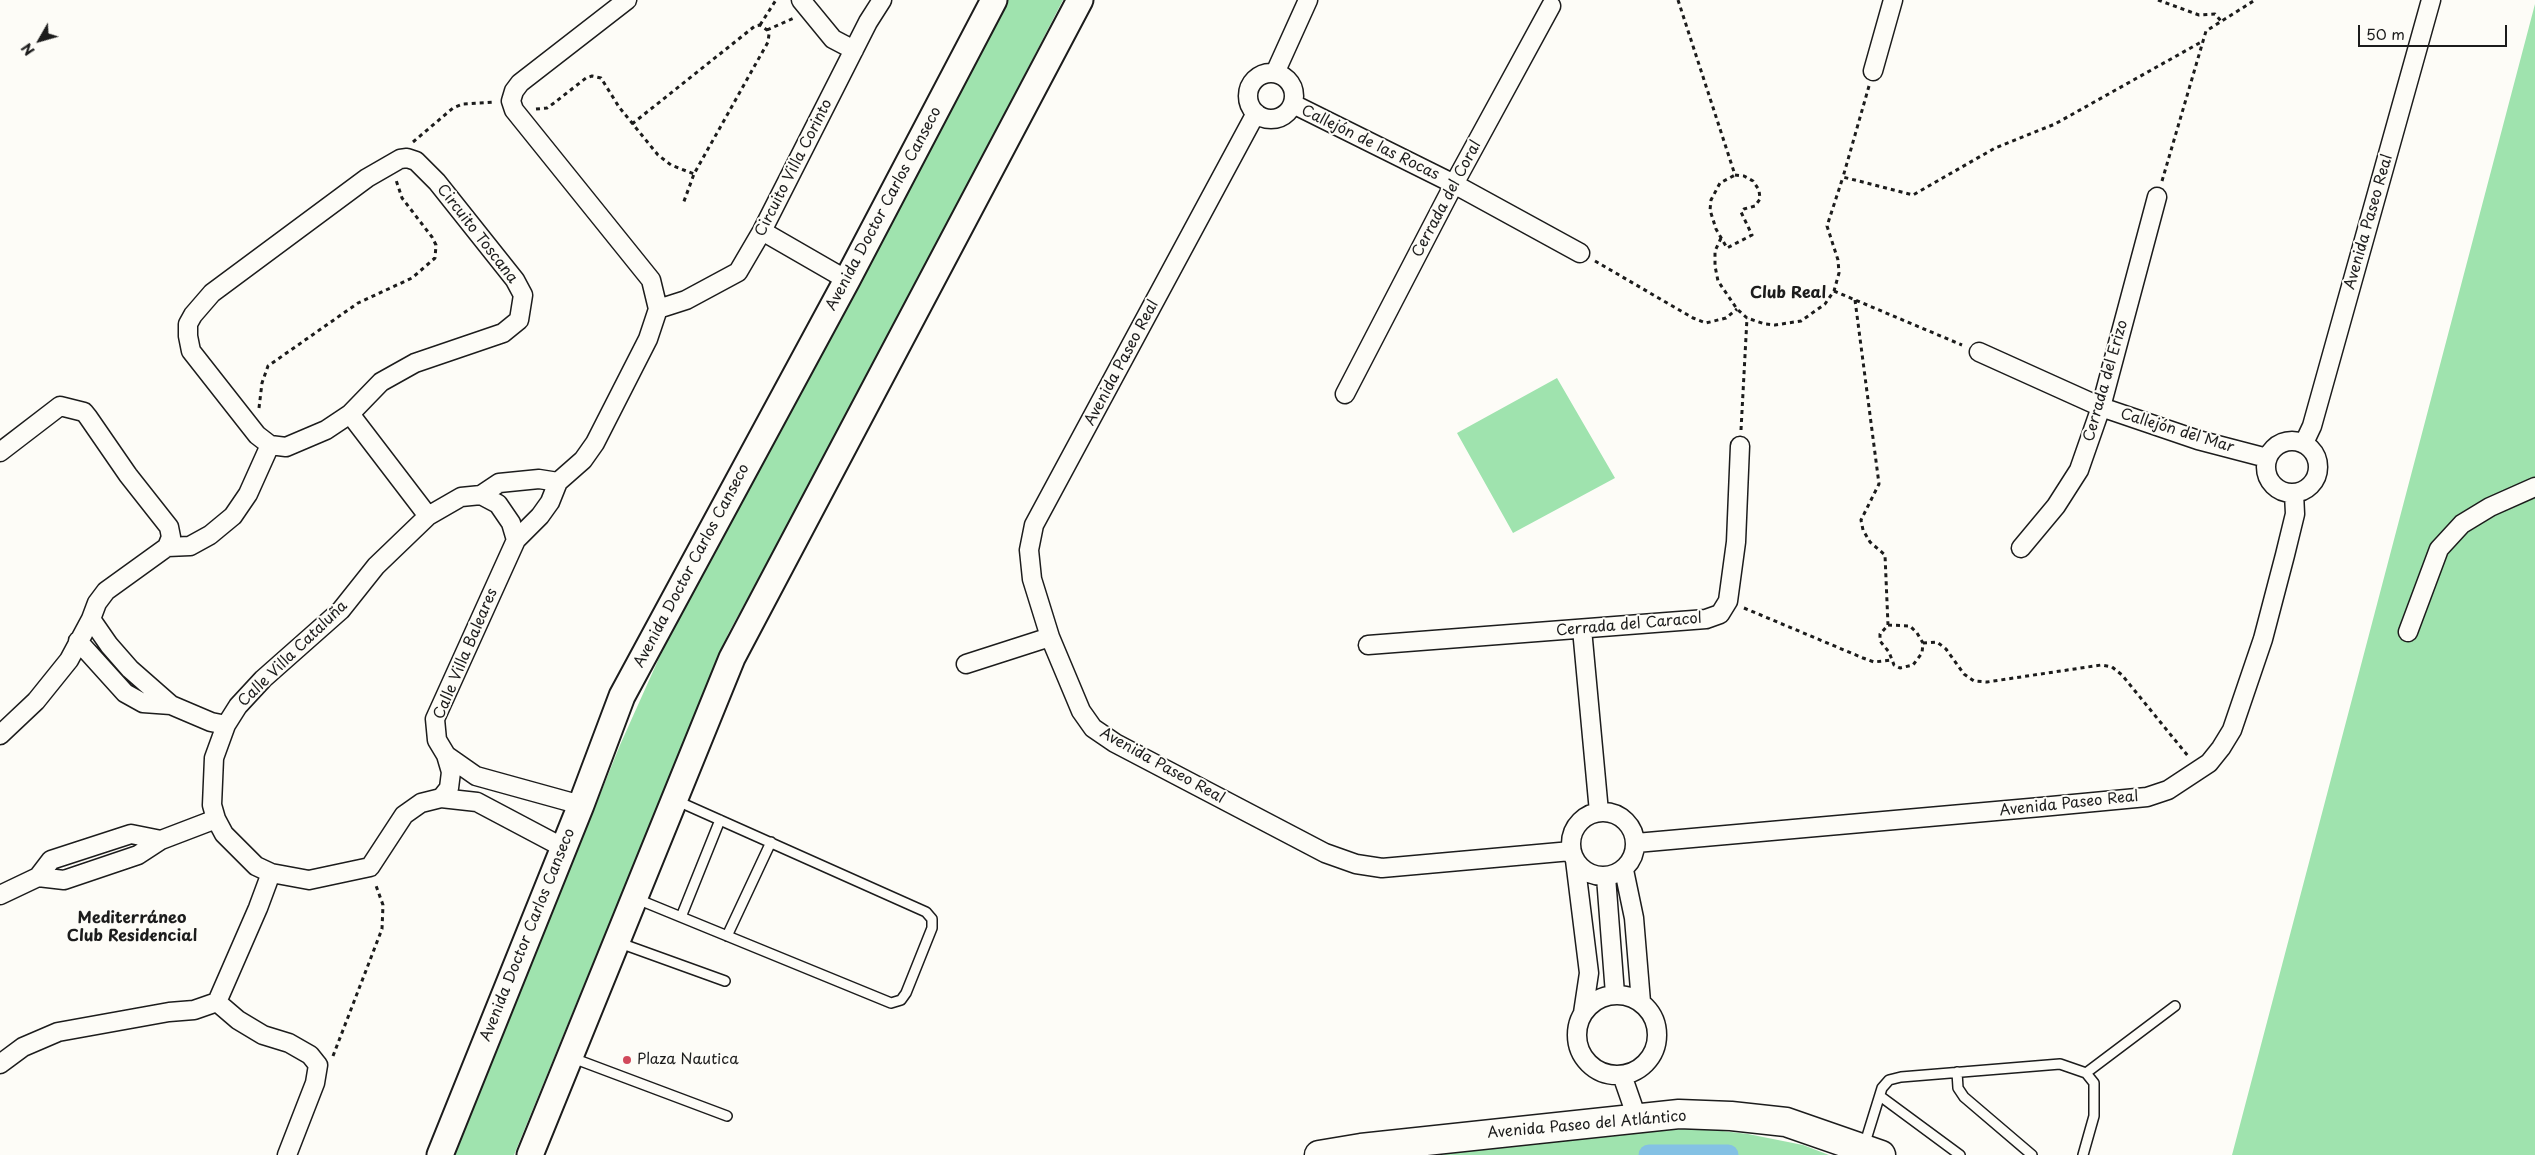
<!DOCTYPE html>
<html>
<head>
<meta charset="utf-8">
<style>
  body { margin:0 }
  #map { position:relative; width:2535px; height:1155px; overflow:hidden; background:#fdfcf7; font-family:"Playpen Sans",sans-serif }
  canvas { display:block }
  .north { position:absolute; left:15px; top:15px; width:50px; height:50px; -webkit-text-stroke:4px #fdfcf7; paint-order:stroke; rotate:232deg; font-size:14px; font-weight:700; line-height:20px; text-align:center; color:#1c1c1c }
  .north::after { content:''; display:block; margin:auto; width:18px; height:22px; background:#1c1c1c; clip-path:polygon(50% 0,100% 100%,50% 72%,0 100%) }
  .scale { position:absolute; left:2358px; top:25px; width:149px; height:22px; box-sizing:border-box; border:2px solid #1c1c1c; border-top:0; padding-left:6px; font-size:15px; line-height:18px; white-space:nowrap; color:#1c1c1c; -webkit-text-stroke:4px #fdfcf7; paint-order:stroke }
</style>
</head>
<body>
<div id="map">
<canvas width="2535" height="1155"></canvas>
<div class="north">N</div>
<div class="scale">50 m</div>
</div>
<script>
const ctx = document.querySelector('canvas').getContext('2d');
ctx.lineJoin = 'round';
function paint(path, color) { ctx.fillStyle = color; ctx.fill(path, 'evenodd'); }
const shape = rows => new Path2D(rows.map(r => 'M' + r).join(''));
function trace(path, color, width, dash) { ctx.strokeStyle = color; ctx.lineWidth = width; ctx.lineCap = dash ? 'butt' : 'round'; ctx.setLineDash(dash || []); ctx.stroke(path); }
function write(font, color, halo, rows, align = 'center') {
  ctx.font = font + ' "Playpen Sans",sans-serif'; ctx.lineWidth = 4; ctx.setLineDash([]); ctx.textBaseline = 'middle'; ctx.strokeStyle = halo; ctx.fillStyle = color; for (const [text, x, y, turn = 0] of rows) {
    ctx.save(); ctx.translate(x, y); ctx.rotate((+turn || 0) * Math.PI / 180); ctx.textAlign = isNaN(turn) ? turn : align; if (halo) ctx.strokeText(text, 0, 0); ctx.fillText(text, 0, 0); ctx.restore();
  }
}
const green = shape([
  [1004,0,1063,0,868,378,728,634,514,1155,455,1155,620,745,677,618],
  [2535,4,2535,1155,2232,1155],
  [1557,378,1615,478,1513,533,1457,433],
  [1697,1128,1748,1134,1803,1145,1829,1155,1418,1155,1605,1135]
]);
const canal = shape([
  [1649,1155,1728,1155]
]);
const path = shape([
  [1678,0,1735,175],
  [2158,0,2199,15,2215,14,2221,21],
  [760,25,776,0],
  [767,30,794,18],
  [1869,86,1843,177,1913,195,1995,148,2055,124,2203,41],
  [536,109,547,108,554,103,586,78,592,76,601,78,619,107,658,155,671,165,694,174],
  [632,124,755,26,760,25,767,30,769,34,768,42,694,174,683,204],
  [413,142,453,108,463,104,494,102],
  [1735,175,1744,176,1753,181,1759,190,1760,199,1755,206,1744,209,1741,212,1752,235,1727,248,1716,229,1710,210,1711,200,1720,183,1735,175],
  [2162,181,2206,31,2255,0],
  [1721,238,1715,251,1715,266,1718,281,1737,309,1747,318,1765,324,1775,325,1801,321,1825,304,1834,291,1839,273,1838,260,1827,226,1843,177],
  [1595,261,1693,318,1706,323,1726,318,1737,309],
  [1834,291,1962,345],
  [1855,300,1879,484,1861,520,1863,530,1870,542,1885,555,1888,625],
  [259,408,262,383,268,366,358,303,412,278,435,258,436,245,432,237,402,198,396,180],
  [1741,430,1747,318],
  [1744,608,1863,658,1874,662,1891,660],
  [1888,625,1910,626,1917,633,1923,643,1922,653,1913,665,1900,668,1894,665,1889,652,1880,641,1880,634,1888,625],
  [1923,643,1937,642,1946,649,1964,674,1974,681,1987,682,2101,665,2112,667,2122,675,2188,756],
  [333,1056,382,929,383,905,375,883]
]);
const service = shape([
  [637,899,891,1003,901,1000,906,993,932,928,932,919,926,912,675,800],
  [681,917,720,820],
  [727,936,771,842],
  [617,942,725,981],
  [570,1057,727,1116],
  [1957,1072,1958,1088,1964,1097,2032,1155],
  [2086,1073,2175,1006],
  [1880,1096,1960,1155],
  [1864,1146,1882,1088,1889,1080,1901,1077,2060,1064,2086,1073,2094,1083,2094,1116,2083,1155]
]);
const minor = shape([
  [627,0,520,83,514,91,511,101,514,110,651,280,658,309],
  [801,0,833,39,854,50],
  [1873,71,1893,0],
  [1275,73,1308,0],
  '1248 96a23 23 0 1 1 46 0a23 23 0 1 1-46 0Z',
  [1293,104,1454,184,1580,253],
  [1256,113,1034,525,1029,550,1032,579,1050,637,1081,711,1093,728,1115,743,1325,853,1356,864,1382,868,1571,851],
  [407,158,416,161,437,182,515,280,523,295,519,320,503,333,415,363,381,382,350,414,326,430,286,447,270,445,257,435,191,351,188,336,188,324,193,315,212,293,367,178,400,159,407,158],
  [762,231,847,280],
  [1979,352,2101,407,2198,440,2267,458],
  [1345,394,1454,184,1551,6],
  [350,414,428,516],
  '2266 467a26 26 0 1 1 52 0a26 26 0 1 1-52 0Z',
  [2304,443,2312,426,2431,0],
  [0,452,60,406,84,412,88,417,128,475,169,527,171,537,167,547,106,591,97,603,91,619,109,645,130,669,171,705,211,722,226,725],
  [481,495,499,483,539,479,558,482],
  [516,540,511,523,498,504,481,495,461,497,428,516,376,566,341,610,263,679,238,706,226,725,214,758,212,805,216,819,224,834,256,866,271,873,309,880,370,867,404,815,421,803,441,798,477,802,562,847],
  [167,547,190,546,210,535,233,516,248,494,270,445],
  [2021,548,2056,506,2079,470,2101,407,2157,197],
  [1582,629,1599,812],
  [2408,632,2439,549,2462,524,2490,507,2535,487],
  [78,641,125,693,143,703,171,705],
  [1368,645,1706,619,1720,614,1728,601,1736,542,1740,446],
  [966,664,1050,637],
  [0,735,36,701,69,660,91,619],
  [446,755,476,776,581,805],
  [441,798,449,788,451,772,446,755,437,740,435,719,516,540,540,516,550,502,558,482,583,460,595,443,648,339,658,309,686,300,738,272,762,231,868,22,882,0],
  '1571 844a32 32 0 1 1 64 0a32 32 0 1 1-64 0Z',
  [1636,843,2041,807,2147,797,2168,790,2209,763,2221,748,2232,730,2263,639,2285,555,2295,514,2294,493],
  [1575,860,1589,973,1583,1013],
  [1624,870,1634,918,1641,1002],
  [38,877,64,880,138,855,161,840,216,819],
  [1606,877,1615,994],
  [0,895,38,877,51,860,131,834,161,840],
  '1577 1035a40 40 0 1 1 80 0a40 40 0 1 1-80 0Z',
  [217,1002,258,908,271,873],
  [0,1064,23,1047,58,1032,169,1012,194,1010,217,1002,238,1020,263,1035,289,1043,310,1055,318,1065,315,1083,287,1155],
  [1622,1075,1637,1118]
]);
const secondary = shape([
  [440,1155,581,805,622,696,847,280,994,0],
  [530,1155,732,658,1080,0]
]);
const primary = shape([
  [1319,1155,1361,1148,1679,1114,1731,1116,1786,1122,1881,1155]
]);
const markers = [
  [627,1060,5,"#d1495b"]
];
const streetNames = [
  ["Callejón de las Rocas",1370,143,26],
  ["Circuito Villa Corinto",794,168,-63],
  ["Cerrada del Coral",1447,199,-62],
  ["Avenida Doctor Carlos Canseco",884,209,-62],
  ["Avenida Paseo Real",2369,222,-74],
  ["Circuito Toscana",477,234,52],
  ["Avenida Paseo Real",1122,363,-62],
  ["Cerrada del Erizo",2106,381,-74],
  ["Callejón del Mar",2177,431,17],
  ["Avenida Doctor Carlos Canseco",692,566,-62],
  ["Cerrada del Caracol",1629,625,-5],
  ["Calle Villa Cataluña",293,654,-44],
  ["Calle Villa Baleares",466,654,-67],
  ["Avenida Paseo Real",1162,766,29],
  ["Avenida Paseo Real",2069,804,-6],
  ["Avenida Doctor Carlos Canseco",528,935,-68],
  ["Avenida Paseo del Atlántico",1587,1125,-5]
];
const poiNames = [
  ["Plaza Nautica",637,1060]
];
const neighbourhoodNames = [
  ["Club Real",1788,294],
  ["Mediterráneo",132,919],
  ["Club Residencial",132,937]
];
paint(green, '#9fe3ae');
trace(canal, '#84c1e4', 21);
trace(service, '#1c1c1c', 12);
trace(minor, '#1c1c1c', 21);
trace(secondary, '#1c1c1c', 29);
trace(primary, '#1c1c1c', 31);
trace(path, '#1c1c1c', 3, [4, 4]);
trace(service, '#fdfcf7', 9);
trace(minor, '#fdfcf7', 18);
trace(secondary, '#fdfcf7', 25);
trace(primary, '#fdfcf7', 28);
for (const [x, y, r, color] of markers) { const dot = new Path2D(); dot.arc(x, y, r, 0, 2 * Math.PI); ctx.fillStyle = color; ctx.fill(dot); trace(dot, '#fdfcf7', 2); }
write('15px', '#1c1c1c', '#fdfcf7', streetNames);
write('15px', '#1c1c1c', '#fdfcf7', poiNames, 'left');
write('bold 16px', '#1c1c1c', '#fdfcf7', neighbourhoodNames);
</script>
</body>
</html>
